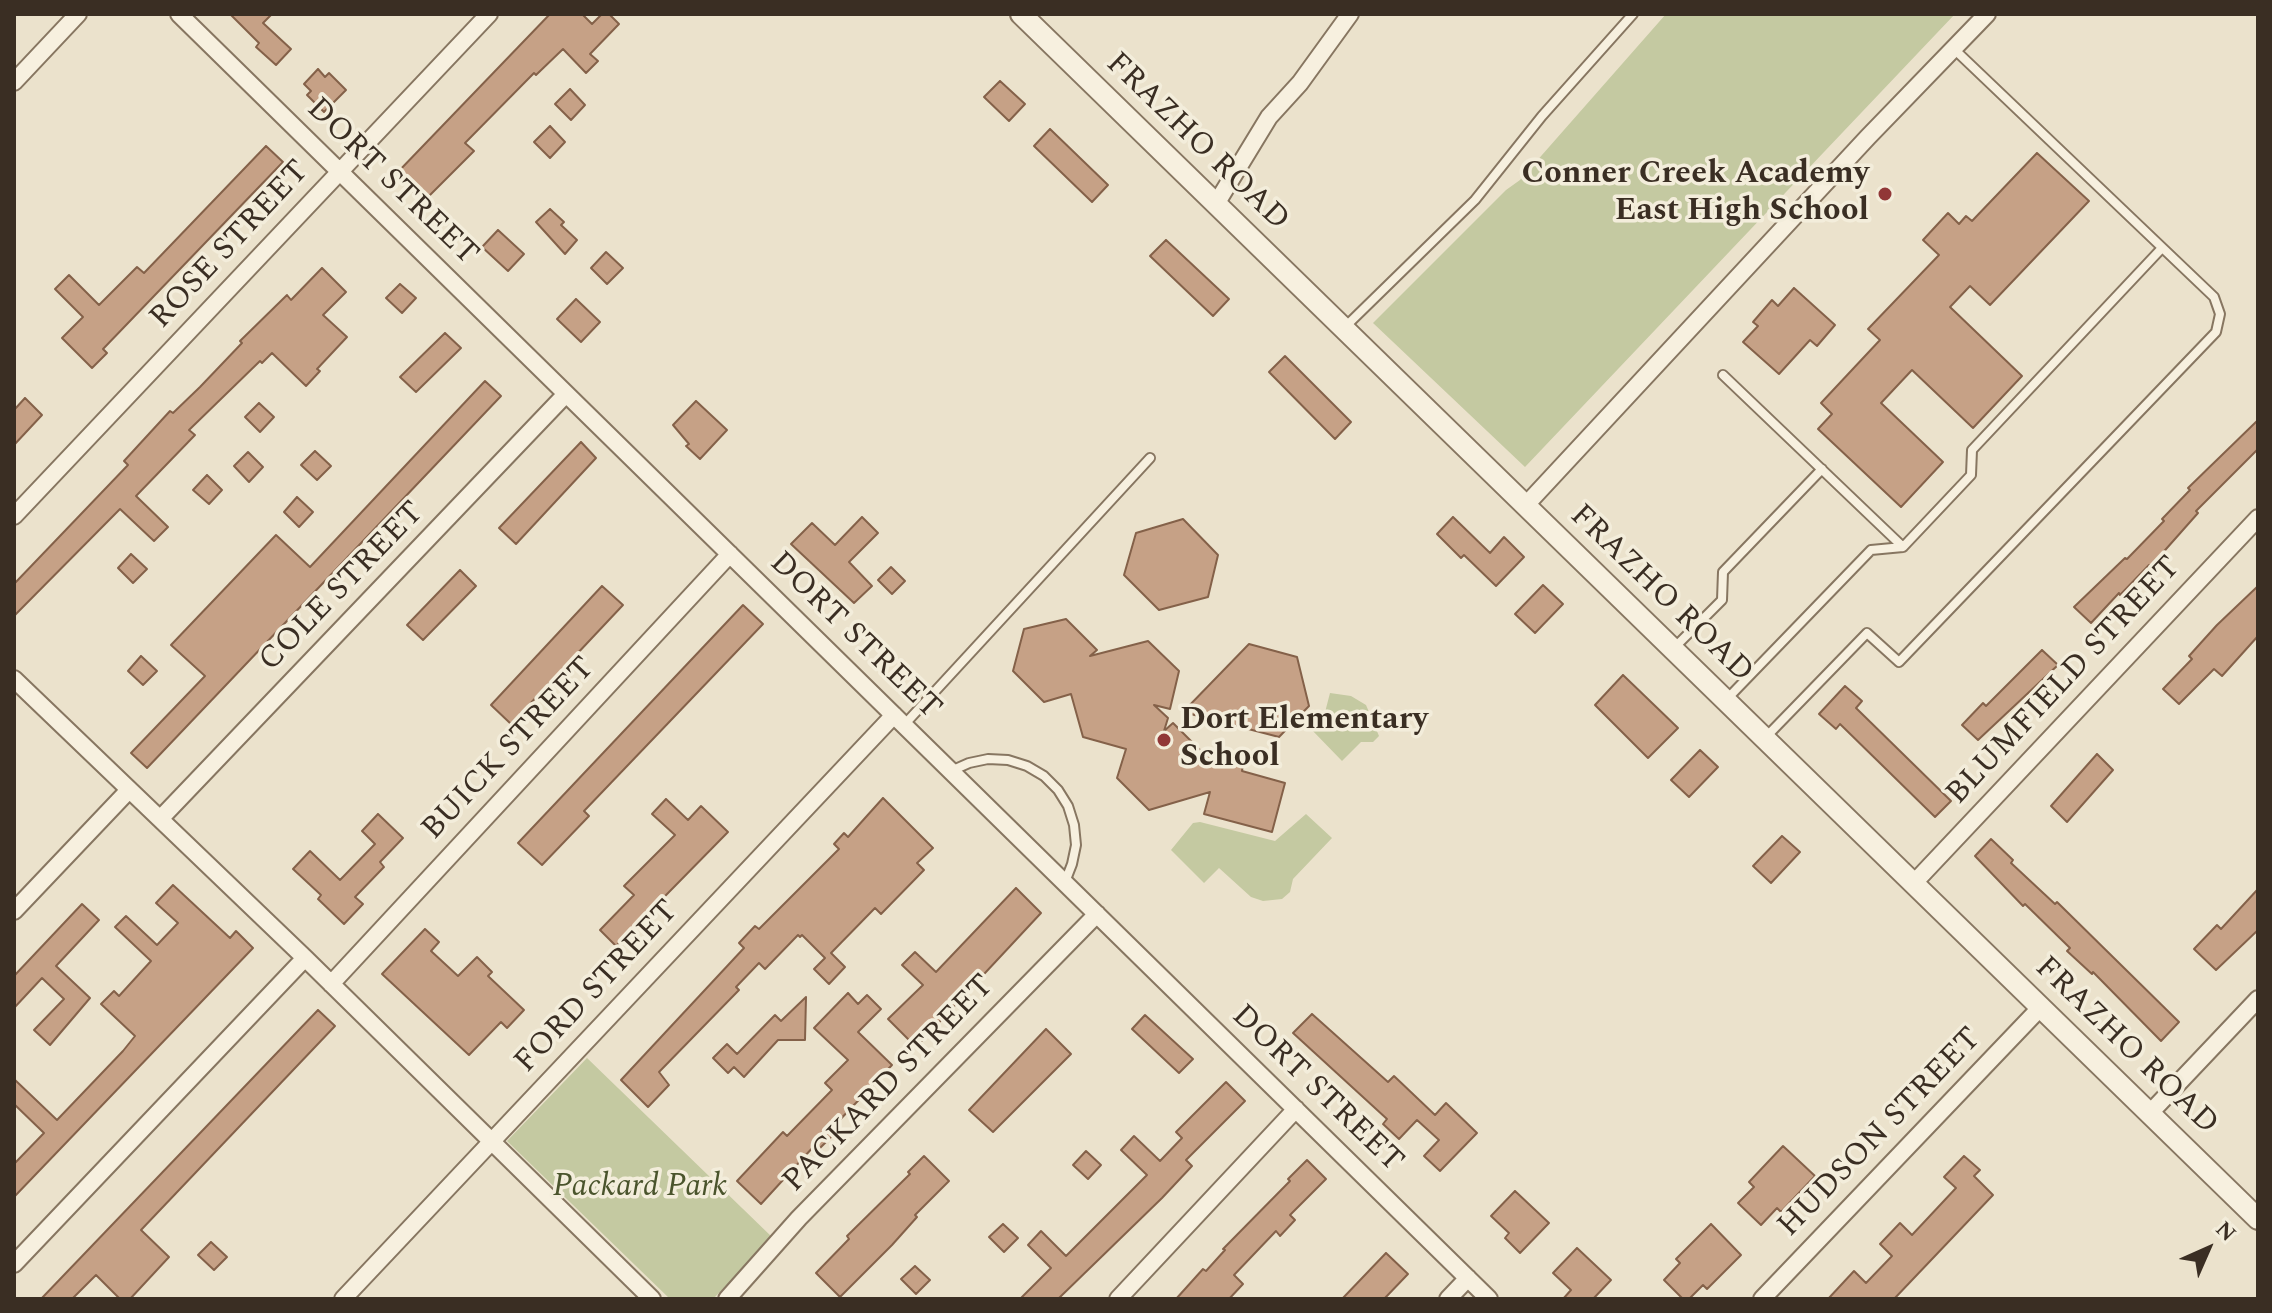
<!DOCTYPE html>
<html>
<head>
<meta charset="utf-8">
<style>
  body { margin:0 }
  #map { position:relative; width:2272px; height:1313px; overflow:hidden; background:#ebe2cc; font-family:Spectral,serif }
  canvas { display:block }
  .frame { position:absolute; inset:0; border:16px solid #3a2e23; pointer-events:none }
  .north { position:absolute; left:2168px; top:1209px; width:80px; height:80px; -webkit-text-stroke:6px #f3eddb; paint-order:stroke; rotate:45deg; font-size:22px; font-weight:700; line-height:32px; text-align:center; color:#3a2e23 }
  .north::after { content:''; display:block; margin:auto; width:28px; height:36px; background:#3a2e23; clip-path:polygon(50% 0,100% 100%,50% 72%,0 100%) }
</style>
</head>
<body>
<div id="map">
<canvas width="2272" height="1313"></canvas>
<div class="frame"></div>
<div class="north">N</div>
</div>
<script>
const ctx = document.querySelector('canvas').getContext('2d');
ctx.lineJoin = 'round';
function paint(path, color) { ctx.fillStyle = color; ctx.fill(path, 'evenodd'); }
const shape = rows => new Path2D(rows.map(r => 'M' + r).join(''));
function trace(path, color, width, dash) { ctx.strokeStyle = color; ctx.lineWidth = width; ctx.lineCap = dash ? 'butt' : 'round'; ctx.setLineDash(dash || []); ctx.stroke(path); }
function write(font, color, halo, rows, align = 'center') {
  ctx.font = font + ' Spectral,serif'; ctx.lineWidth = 7; ctx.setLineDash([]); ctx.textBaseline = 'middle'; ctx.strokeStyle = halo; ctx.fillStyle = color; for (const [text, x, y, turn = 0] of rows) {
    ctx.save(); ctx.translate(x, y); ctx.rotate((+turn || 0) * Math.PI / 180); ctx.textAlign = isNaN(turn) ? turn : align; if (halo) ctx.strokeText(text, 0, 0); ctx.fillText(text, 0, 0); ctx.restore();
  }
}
const green = shape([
  [1666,14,1955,14,1525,467,1373,323,1506,190,1520,180],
  [1330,693,1351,696,1366,705,1379,736,1373,742,1361,742,1342,761,1310,728,1317,726,1323,720],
  [1306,814,1332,838,1293,879,1290,892,1282,899,1263,901,1251,897,1219,868,1204,883,1171,850,1193,823,1200,822,1275,841],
  [587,1058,773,1238,713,1299,670,1299,507,1141]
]);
const building = shape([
  [230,14,272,14,263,23,291,49,276,65,256,47,259,43,230,14],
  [550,14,582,14,592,24,602,14,609,14,619,24,590,54,598,61,586,73,563,49,536,75,534,73,465,143,474,151,423,202,396,174,550,14],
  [318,69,325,77,329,73,346,90,324,112,307,95,311,91,304,84,318,69],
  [1000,81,1025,104,1009,121,984,97,1000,81],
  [570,89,585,105,571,120,555,104,570,89],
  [550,126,565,142,550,158,534,142,550,126],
  [1050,129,1108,185,1092,202,1034,146,1050,129],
  [266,146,283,162,103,349,107,353,92,368,62,338,83,317,55,289,69,275,99,305,137,267,144,273,266,146],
  [2037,153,2089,201,1990,305,1970,286,1950,307,2022,376,1973,428,1912,370,1881,403,1943,462,1901,507,1818,429,1832,414,1821,403,1880,340,1868,329,1939,255,1923,240,1948,213,1959,224,1966,216,1972,221,2037,153],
  [550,209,564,222,561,225,577,240,565,254,536,222,550,209],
  [498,230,524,254,508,271,482,247,498,230],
  [1166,240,1229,299,1213,316,1150,256,1166,240],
  [606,252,623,268,607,284,591,268,606,252],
  [322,268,346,292,323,315,347,337,317,369,320,371,306,386,272,353,262,363,260,361,189,430,195,435,136,496,168,527,154,541,120,509,14,616,14,584,128,465,124,461,170,411,173,413,200,387,242,343,240,341,287,295,291,300,322,268],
  [400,284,416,298,402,313,386,298,400,284],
  [1794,288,1835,325,1817,346,1810,340,1779,374,1743,342,1758,326,1753,322,1772,300,1778,306,1794,288],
  [576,299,600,322,581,342,557,319,576,299],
  [445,333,461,348,416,392,400,377,445,333],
  [1285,356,1351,422,1335,439,1269,372,1285,356],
  [485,381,501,396,147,768,131,753,205,676,171,645,276,535,310,567,485,381],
  [25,398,42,415,14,445,14,410,25,398],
  [696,401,727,430,700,459,686,446,689,444,673,425,696,401],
  [259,403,274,417,260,432,245,417,259,403],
  [2258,420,2258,449,2196,511,2198,513,2151,566,2149,565,2120,595,2119,593,2091,623,2074,607,2125,558,2127,559,2164,521,2162,519,2190,490,2188,488,2258,420],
  [581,442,596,458,516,544,499,528,581,442],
  [315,451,331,466,317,480,301,465,315,451],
  [248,452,263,467,249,482,234,466,248,452],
  [207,475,222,490,209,504,193,490,207,475],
  [297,497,313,512,299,527,284,512,297,497],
  [862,517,878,533,849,562,872,586,854,603,791,544,812,523,835,545,862,517],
  [1453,517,1490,553,1504,537,1524,557,1496,586,1464,555,1461,558,1437,534,1453,517],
  [1183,519,1218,555,1208,597,1159,610,1124,575,1136,533,1183,519],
  [131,554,147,569,133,583,118,568,131,554],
  [891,567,905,581,892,594,878,580,891,567],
  [460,570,476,586,423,640,407,625,460,570],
  [1543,585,1563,604,1535,633,1515,614,1543,585],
  [602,586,623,605,511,724,491,705,602,586],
  [2258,586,2258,636,2222,676,2214,669,2179,704,2163,689,2192,659,2189,656,2217,625,2258,586],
  [743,605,763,624,584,811,589,816,542,865,518,843,743,605],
  [1066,619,1097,650,1090,656,1148,641,1179,671,1170,709,1154,705,1168,718,1164,731,1173,723,1205,755,1243,764,1242,771,1285,783,1272,832,1204,814,1210,792,1149,810,1117,778,1126,749,1083,737,1071,694,1044,702,1013,671,1024,629,1066,619],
  [1249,644,1297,657,1309,706,1279,737,1183,712,1249,644],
  [2042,650,2058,665,1978,740,1962,725,1983,703,1986,706,2042,650],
  [141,656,157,671,143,685,128,671,141,656],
  [1623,675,1678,728,1648,758,1595,705,1623,675],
  [1845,686,1862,701,1856,708,1951,801,1935,817,1840,724,1836,729,1819,714,1845,686],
  [1700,750,1718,767,1689,797,1671,780,1700,750],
  [2097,754,2113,770,2067,822,2051,806,2097,754],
  [883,798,933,848,917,863,924,870,881,914,875,908,831,953,845,967,829,984,814,969,825,958,802,935,800,937,798,935,765,969,759,963,736,987,739,990,659,1072,669,1085,648,1107,621,1080,744,948,739,943,755,926,759,929,839,849,834,844,844,833,848,837,883,798],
  [666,799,688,820,701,806,728,832,616,946,600,930,634,895,624,886,675,835,652,814,666,799],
  [378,814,403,838,380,862,384,867,355,897,363,904,344,924,318,899,321,895,293,869,310,851,340,880,375,844,362,831,378,814],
  [1782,836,1800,852,1771,883,1753,866,1782,836],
  [1991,839,2013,860,2011,863,2055,904,2057,902,2179,1022,2161,1041,2093,972,2092,974,2067,951,2070,948,2025,904,2023,906,1975,856,1991,839],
  [173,885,230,938,236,931,253,948,14,1197,14,1164,44,1133,14,1104,14,1079,57,1120,123,1051,135,1036,101,1004,114,991,119,996,151,961,115,927,126,916,157,945,178,923,156,903,173,885],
  [1016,888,1041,913,916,1047,888,1019,923,985,902,965,915,952,936,972,1016,888],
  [2258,889,2258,930,2216,970,2194,949,2217,925,2221,929,2258,889],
  [82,904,99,920,56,966,90,998,50,1045,34,1030,64,999,42,978,14,1008,14,976,82,904],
  [425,929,439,942,431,951,458,976,477,957,492,972,488,976,524,1010,507,1028,501,1022,469,1055,382,974,425,929],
  [848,993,858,1004,867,995,881,1009,858,1032,892,1065,834,1126,838,1130,819,1149,815,1145,761,1204,737,1181,783,1132,787,1136,832,1090,825,1083,848,1060,814,1028,848,993],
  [806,997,805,1040,778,1040,744,1077,734,1067,728,1073,713,1058,727,1044,737,1054,775,1015,781,1021,806,997],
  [318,1010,335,1026,141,1230,169,1257,130,1299,120,1299,96,1275,72,1299,41,1299,318,1010],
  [1312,1014,1388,1082,1394,1076,1435,1115,1446,1103,1477,1133,1440,1171,1424,1156,1439,1140,1417,1120,1399,1139,1383,1124,1387,1119,1293,1033,1312,1014],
  [1145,1015,1193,1059,1179,1073,1132,1029,1145,1015],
  [1046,1029,1071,1054,993,1132,969,1110,1046,1029],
  [1226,1082,1245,1101,1186,1160,1192,1166,1162,1198,1058,1299,1020,1299,1051,1268,1028,1245,1041,1231,1066,1256,1147,1175,1121,1150,1134,1136,1160,1161,1182,1138,1176,1132,1226,1082],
  [1783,1146,1815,1176,1781,1212,1777,1208,1761,1225,1738,1203,1754,1187,1749,1182,1783,1146],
  [1086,1151,1101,1165,1088,1179,1073,1165,1086,1151],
  [924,1156,949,1181,915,1215,917,1217,892,1245,840,1297,816,1273,849,1239,847,1236,910,1174,908,1172,924,1156],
  [1964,1156,1980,1170,1974,1176,1993,1195,1894,1299,1828,1299,1854,1271,1866,1283,1892,1256,1880,1244,1900,1223,1912,1235,1956,1188,1944,1177,1964,1156],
  [1307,1160,1326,1179,1290,1215,1295,1220,1280,1236,1276,1231,1234,1275,1243,1284,1229,1299,1176,1299,1203,1269,1206,1271,1225,1250,1223,1249,1290,1181,1288,1179,1307,1160],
  [1515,1191,1549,1223,1520,1253,1505,1238,1509,1233,1491,1216,1515,1191],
  [1003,1224,1018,1238,1004,1252,989,1237,1003,1224],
  [1711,1224,1741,1255,1707,1289,1703,1285,1689,1299,1683,1299,1664,1280,1680,1263,1676,1259,1711,1224],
  [211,1242,227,1257,214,1270,198,1255,211,1242],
  [1577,1248,1611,1280,1593,1299,1563,1299,1571,1290,1553,1273,1577,1248],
  [1386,1253,1408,1274,1384,1299,1342,1299,1386,1253],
  [915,1266,930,1280,916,1294,901,1279,915,1266]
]);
const service = shape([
  [1344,328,1475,200,1542,116,1633,14],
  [1723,375,1903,547],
  [1673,649,1722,600,1723,572,1822,469],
  [1726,700,1871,550,1903,547,1971,475,1972,450,2162,248],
  [904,725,1150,458],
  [1765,738,1867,633,1899,662,2216,332,2220,314,2214,297,1954,49],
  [951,771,969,763,988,759,1008,760,1027,766,1044,776,1058,790,1068,806,1074,825,1076,845,1072,864,1065,882]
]);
const minor = shape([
  [179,14,1489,1299],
  [14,82,78,14],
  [1216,204,1269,117,1300,83,1350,14],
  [1525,506,1868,137,1987,14],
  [14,516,489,14],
  [14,679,305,958,652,1299],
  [160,819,566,394],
  [1913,884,2258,518],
  [14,911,129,790],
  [331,984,730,554],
  [2150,1113,2258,999],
  [14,1264,305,958],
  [343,1299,894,715],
  [727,1299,799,1218,1097,914],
  [1118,1299,1296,1109],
  [1448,1299,1468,1278],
  [1762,1299,2041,1007]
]);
const tertiary = shape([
  [1021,14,2258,1219]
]);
const markers = [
  [1885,194,8,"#913737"],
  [1164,740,8,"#913737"]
];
const streetNames = [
  ["FRAZHO ROAD",1196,143,44],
  ["DORT STREET",391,183,44],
  ["ROSE STREET",231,246,-47],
  ["COLE STREET",343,588,-46],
  ["FRAZHO ROAD",1660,595,44],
  ["DORT STREET",854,637,44],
  ["BLUMFIELD STREET",2065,682,-47],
  ["BUICK STREET",510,750,-47],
  ["FORD STREET",598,988,-47],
  ["FRAZHO ROAD",2125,1047,44],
  ["PACKARD STREET",890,1085,-46],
  ["DORT STREET",1316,1090,44],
  ["HUDSON STREET",1881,1134,-46]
];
const poiNames = [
  ["Conner Creek Academy",1869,176],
  ["East High School",1869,213],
  ["Dort Elementary",1180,722,"left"],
  ["School",1180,759,"left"]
];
const parkNames = [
  ["Packard Park",640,1189]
];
paint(green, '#c4c9a1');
paint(building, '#c6a186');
trace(building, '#846149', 2);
trace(service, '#877661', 12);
trace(minor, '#877661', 20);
trace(tertiary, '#877661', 24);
trace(service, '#f7f0df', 8);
trace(minor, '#f7f0df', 16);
trace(tertiary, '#f7f0df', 20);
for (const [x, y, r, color] of markers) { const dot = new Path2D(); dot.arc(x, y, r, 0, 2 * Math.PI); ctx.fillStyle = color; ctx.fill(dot); trace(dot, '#f3eddb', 3); }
write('32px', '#3a2e23', '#f3eddb', streetNames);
write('bold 32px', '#3a2e23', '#f3eddb', poiNames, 'right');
write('italic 32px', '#4a542c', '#f3eddb', parkNames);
</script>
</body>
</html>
